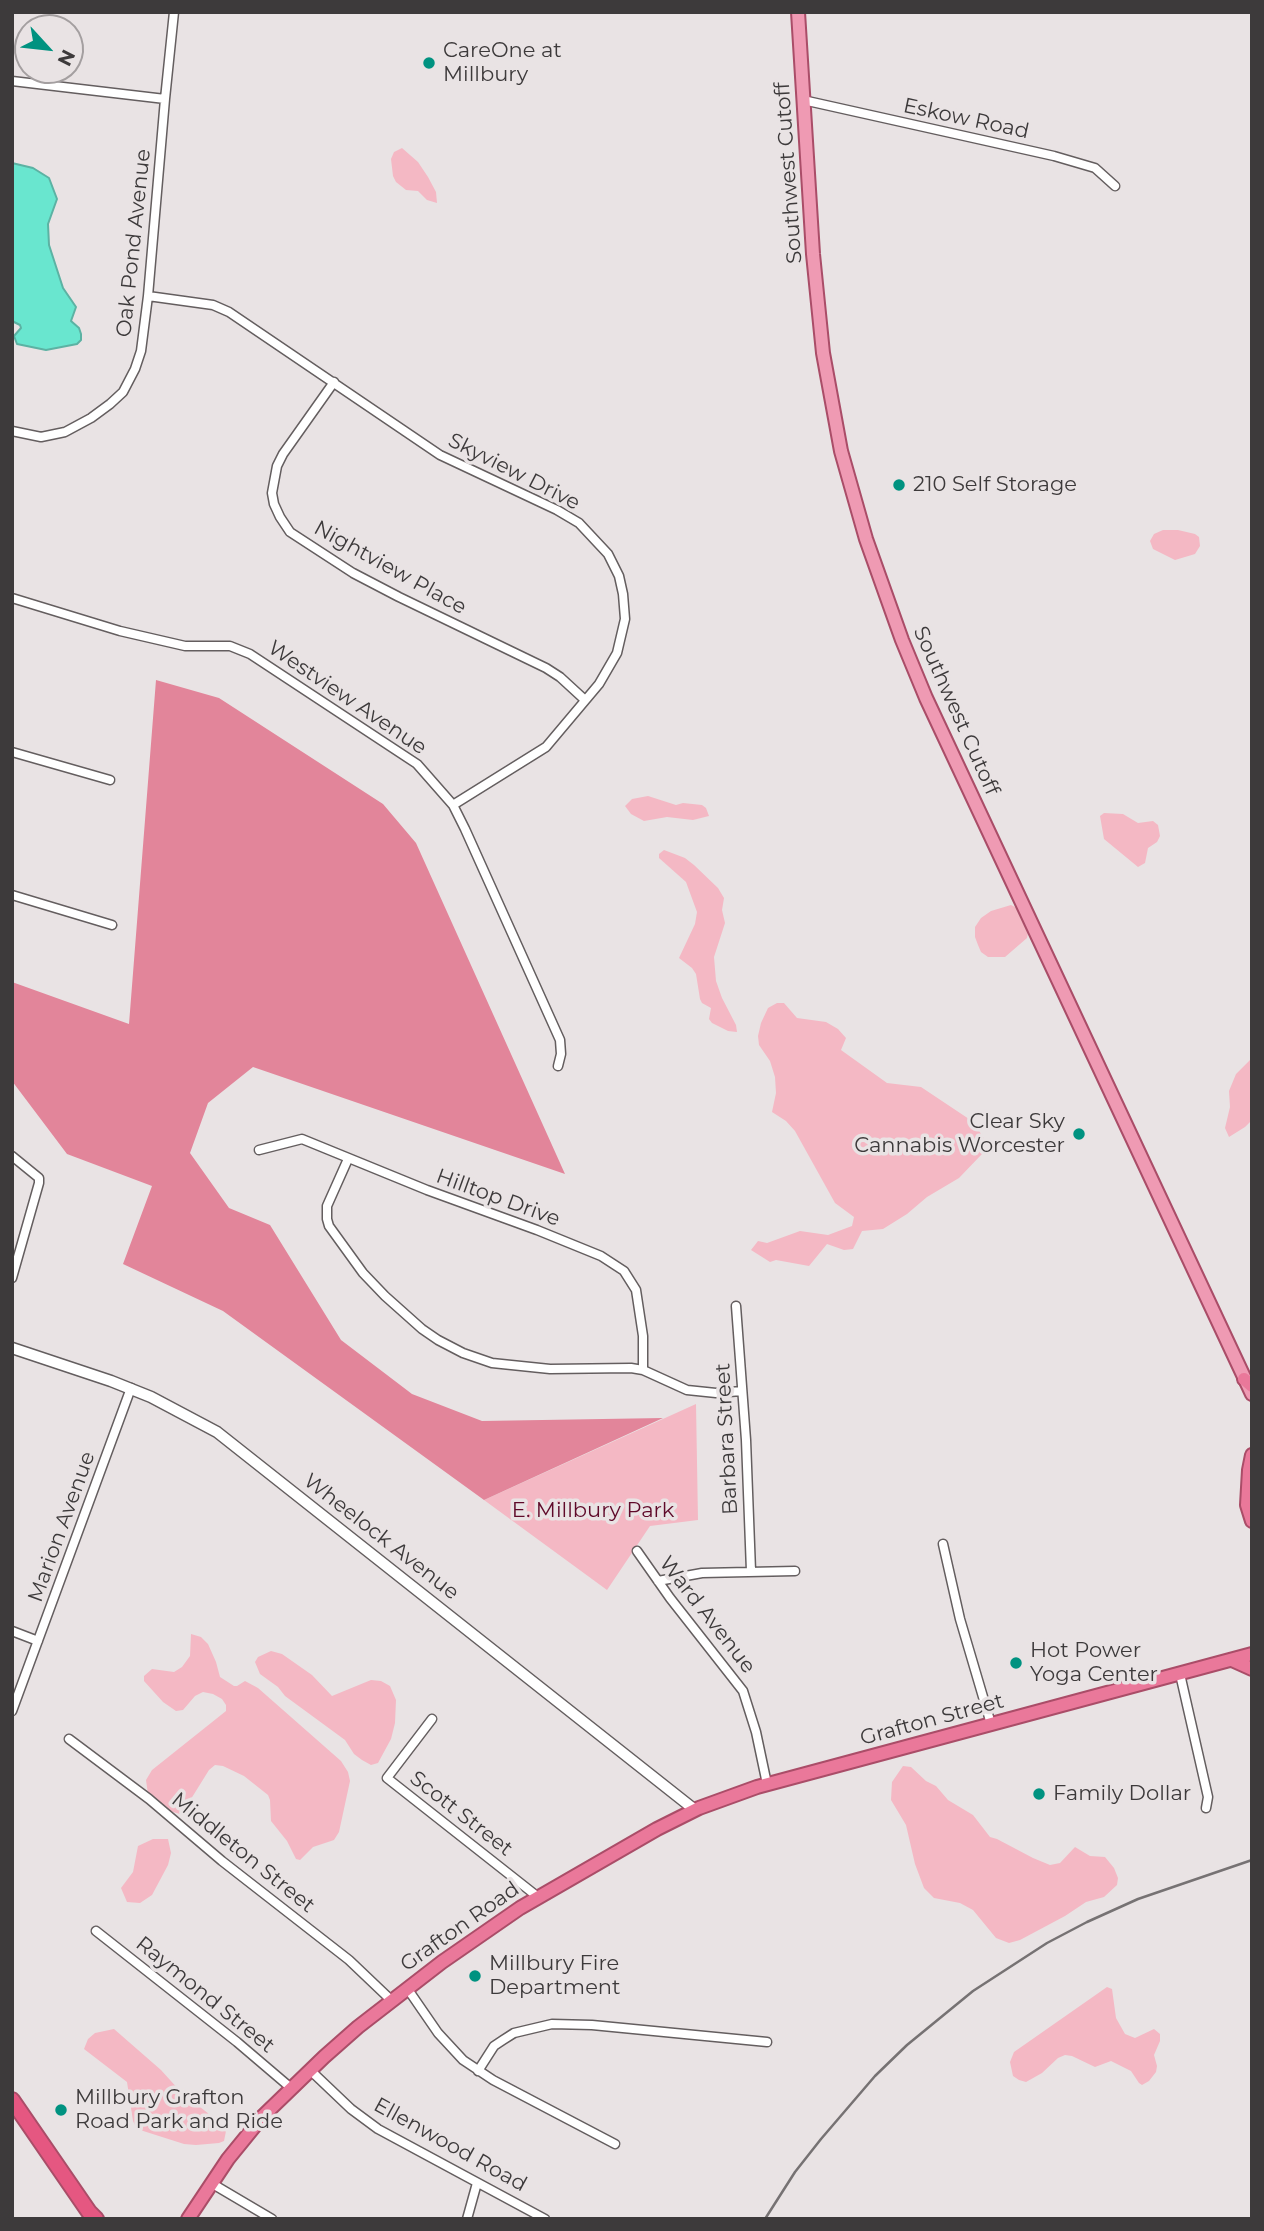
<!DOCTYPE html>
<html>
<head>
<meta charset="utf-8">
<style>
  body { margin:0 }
  #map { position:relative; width:1264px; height:2231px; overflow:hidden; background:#e9e3e4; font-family:Montserrat,sans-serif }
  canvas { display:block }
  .frame { position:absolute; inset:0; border:14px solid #3d3a3b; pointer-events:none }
  .north { position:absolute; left:14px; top:14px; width:70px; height:70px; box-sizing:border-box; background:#e9e3e4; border:2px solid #a49fa0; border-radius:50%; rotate:117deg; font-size:19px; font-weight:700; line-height:28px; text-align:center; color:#3d3a3b }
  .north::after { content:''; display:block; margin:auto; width:24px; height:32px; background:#009280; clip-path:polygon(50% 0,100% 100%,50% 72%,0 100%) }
</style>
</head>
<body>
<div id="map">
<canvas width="1264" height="2231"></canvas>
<div class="frame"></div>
<div class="north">N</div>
</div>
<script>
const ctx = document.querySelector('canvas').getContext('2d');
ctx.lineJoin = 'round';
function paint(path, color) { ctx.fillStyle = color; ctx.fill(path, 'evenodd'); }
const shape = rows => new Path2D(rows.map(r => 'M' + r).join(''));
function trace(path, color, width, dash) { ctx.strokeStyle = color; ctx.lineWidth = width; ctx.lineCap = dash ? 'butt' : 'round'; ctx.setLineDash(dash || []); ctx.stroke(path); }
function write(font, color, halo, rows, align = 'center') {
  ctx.font = font + ' Montserrat,sans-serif'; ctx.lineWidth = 7; ctx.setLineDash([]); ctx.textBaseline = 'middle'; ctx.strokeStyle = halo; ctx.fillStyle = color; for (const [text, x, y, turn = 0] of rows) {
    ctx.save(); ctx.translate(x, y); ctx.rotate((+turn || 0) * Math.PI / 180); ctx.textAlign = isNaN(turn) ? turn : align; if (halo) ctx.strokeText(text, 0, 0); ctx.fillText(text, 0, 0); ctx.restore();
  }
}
const green = shape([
  [402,148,418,162,428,177,436,192,437,203,427,200,418,191,406,190,396,182,393,176,391,159,394,152],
  [1163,530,1178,530,1195,534,1199,537,1200,546,1195,554,1175,560,1153,549,1150,541,1154,534],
  [648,796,676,805,683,803,702,805,706,808,709,816,693,820,667,817,644,821,631,814,625,806,632,799],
  [1104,813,1123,814,1138,823,1153,821,1158,825,1160,836,1157,842,1148,848,1145,863,1138,867,1104,839,1100,816],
  [664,850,685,858,694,865,718,888,724,898,722,910,725,923,714,957,716,981,722,998,736,1025,737,1032,728,1031,712,1023,709,1019,711,1008,702,1003,700,999,696,974,692,968,679,958,695,924,697,912,686,882,659,858,659,854],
  [1011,905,1015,907,1028,933,1027,938,1005,957,988,957,981,952,978,945,975,937,975,927,981,918,991,911],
  [777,1003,784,1003,797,1018,826,1022,838,1029,846,1038,841,1050,887,1083,921,1087,972,1121,984,1138,982,1154,959,1178,927,1197,907,1214,883,1229,862,1231,853,1249,844,1250,827,1244,809,1266,776,1260,770,1262,751,1250,758,1241,767,1243,800,1231,828,1235,852,1226,854,1217,835,1203,795,1131,786,1121,772,1112,776,1093,775,1077,770,1061,759,1045,758,1036,761,1023,768,1008],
  [1250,1060,1252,1060,1252,1120,1245,1127,1229,1137,1225,1128,1230,1107,1229,1091,1236,1074],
  [696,1404,698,1520,650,1526,607,1590,484,1500],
  [191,1634,201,1637,208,1644,216,1662,220,1677,234,1686,237,1686,245,1681,258,1688,341,1761,348,1772,350,1781,339,1832,334,1840,313,1847,300,1860,296,1859,287,1841,271,1821,270,1800,268,1795,244,1776,223,1766,215,1765,209,1770,186,1807,180,1814,166,1810,148,1794,146,1780,152,1770,226,1711,226,1705,222,1699,213,1694,203,1692,195,1696,183,1710,176,1711,163,1702,144,1681,144,1676,152,1669,174,1672,182,1667,190,1656],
  [271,1651,282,1654,312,1675,332,1696,371,1680,381,1681,390,1686,396,1700,395,1723,391,1739,378,1763,371,1765,362,1760,354,1754,345,1740,285,1696,278,1687,260,1674,255,1662,258,1657],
  [903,1766,911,1767,926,1781,936,1786,948,1800,973,1815,990,1837,997,1839,1033,1858,1050,1865,1060,1863,1075,1847,1090,1856,1105,1857,1114,1868,1118,1878,1117,1885,1104,1897,1086,1902,1065,1916,1020,1940,1009,1943,996,1938,973,1910,960,1903,934,1898,924,1888,915,1864,906,1825,891,1800,892,1782],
  [153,1839,168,1839,171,1853,168,1865,152,1895,140,1903,127,1902,121,1888,133,1872,138,1846],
  [1107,1987,1112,1989,1116,2018,1125,2034,1135,2038,1154,2029,1160,2034,1160,2041,1154,2055,1157,2066,1156,2072,1149,2081,1142,2085,1139,2083,1131,2071,1111,2061,1095,2067,1072,2056,1065,2055,1058,2058,1042,2073,1026,2082,1019,2080,1013,2076,1010,2062,1014,2052],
  [114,2029,161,2070,180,2091,224,2126,226,2131,224,2141,219,2143,196,2145,184,2144,137,2129,133,2121,127,2082,84,2049,88,2039,95,2033]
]);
const forest = shape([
  [156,680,219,698,383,804,416,843,565,1174,253,1067,208,1103,190,1153,229,1208,270,1225,341,1340,412,1394,482,1421,663,1418,484,1500,223,1311,123,1264,152,1186,67,1154,12,1081,12,982,129,1024]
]);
const water = shape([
  [12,163,33,168,49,178,57,199,48,224,49,245,63,288,76,307,71,321,79,328,81,334,81,340,77,344,46,350,17,344,14,336,21,328,20,325,12,321,12,163]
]);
const minor = shape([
  [12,81,165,99],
  [803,100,1054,156,1095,168,1115,186],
  [148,296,213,305,229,312,440,455,557,510,579,523,608,554,619,576,623,594,625,619,617,653,599,684,546,747,453,805],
  [334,382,283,454,277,466,272,493,274,504,280,517,290,532,353,573,399,597,546,668,560,677,585,700],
  [12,431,41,437,65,432,91,418,110,404,123,392,135,369,141,351,148,296,165,99,174,12],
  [12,598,120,631,185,646,230,646,250,654,417,764,453,805,465,829,560,1040,561,1054,558,1066],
  [12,752,110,780],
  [12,895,112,925],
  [259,1150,302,1139,427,1190,537,1230,601,1256,624,1271,636,1290,643,1336,643,1370],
  [12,1156,39,1178,39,1183,12,1278],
  [348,1159,327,1206,327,1219,329,1226,363,1273,385,1296,422,1329,438,1340,463,1353,492,1363,550,1369,631,1368,643,1370,687,1390,716,1393,742,1391],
  [736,1306,746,1440,751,1571],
  [943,1544,960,1619,991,1724],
  [637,1551,670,1598,743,1691,756,1732,767,1784],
  [658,1581,702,1573,795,1571],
  [12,1631,38,1641],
  [1180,1674,1208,1797,1206,1808],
  [12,1711,131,1388],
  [432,1719,387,1778,538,1897],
  [69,1739,149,1799,222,1861,349,1960,391,2000],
  [96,1931,237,2042,291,2088],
  [407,1988,438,2033,463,2060,493,2080,615,2144],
  [310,2070,351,2109,378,2129,545,2219],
  [478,2071,494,2046,503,2040,514,2033,552,2024,592,2025,767,2042],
  [211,2183,272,2219],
  [467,2219,477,2183]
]);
const tertiary = shape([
  [12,1348,111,1381,151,1397,217,1432,695,1810]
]);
const primary = shape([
  [798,12,813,254,823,353,841,451,866,539,902,640,926,698,1252,1394]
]);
const trunk = shape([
  [1244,1379,1252,1386],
  [1252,1455,1249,1470,1247,1505,1252,1521],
  [1232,1660,1252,1669],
  [188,2219,228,2159,263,2116,324,2057,358,2027,442,1962,520,1908,657,1829,699,1808,757,1787,1252,1654]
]);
const motorway = shape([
  [12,2100,89,2212,96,2219]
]);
const rail = shape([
  [765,2219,795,2172,821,2139,875,2076,907,2045,973,1991,1047,1943,1087,1922,1138,1899,1252,1860]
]);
const markers = [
  [429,63,7,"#009280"],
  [899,485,7,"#009280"],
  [1079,1134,7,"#009280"],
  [1016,1663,7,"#009280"],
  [1039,1794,7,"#009280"],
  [475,1976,7,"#009280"],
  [61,2110,7,"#009280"]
];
const poiNames = [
  ["CareOne at",443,51],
  ["Millbury",443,75],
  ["210 Self Storage",913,485],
  ["Clear Sky",1065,1122,"right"],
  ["Cannabis Worcester",1065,1146,"right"],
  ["Hot Power",1030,1651],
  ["Yoga Center",1030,1675],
  ["Family Dollar",1053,1794],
  ["Millbury Fire",489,1964],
  ["Department",489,1988],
  ["Millbury Grafton",75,2098],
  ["Road Park and Ride",75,2122]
];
const streetNames = [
  ["Eskow Road",966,119,12],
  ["Southwest Cutoff",789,173,-94],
  ["Oak Pond Avenue",134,243,-84],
  ["Skyview Drive",514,472,27],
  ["Nightview Place",390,568,29],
  ["Westview Avenue",347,698,34],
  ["Southwest Cutoff",956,711,66],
  ["Hilltop Drive",498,1198,20],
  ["Barbara Street",727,1439,-93],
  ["Marion Avenue",62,1527,-70],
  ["Wheelock Avenue",381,1537,38],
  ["Ward Avenue",707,1615,52],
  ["Grafton Street",932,1720,-15],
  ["Scott Street",461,1814,38],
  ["Middleton Street",243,1853,39],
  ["Grafton Road",460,1927,-35],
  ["Raymond Street",205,1995,39],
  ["Ellenwood Road",450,2145,29]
];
const parkNames = [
  ["E. Millbury Park",593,1511]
];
paint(green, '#f4b8c4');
paint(forest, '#e2859a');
paint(water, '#69e6cf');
trace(water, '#5cb2a3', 2);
trace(minor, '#645e5f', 11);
trace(tertiary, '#645e5f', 13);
trace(primary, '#aa4d68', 16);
trace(trunk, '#aa4d68', 16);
trace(motorway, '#aa4d68', 18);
trace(minor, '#fff', 8);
trace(tertiary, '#fff', 10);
trace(primary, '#ef9ab3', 12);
trace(trunk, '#ea789a', 12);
trace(motorway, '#e55781', 14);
trace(rail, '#767273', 2.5);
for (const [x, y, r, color] of markers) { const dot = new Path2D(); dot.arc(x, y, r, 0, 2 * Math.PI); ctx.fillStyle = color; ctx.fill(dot); trace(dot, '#e9e3e4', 2.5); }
write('21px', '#3d3a3b', '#e9e3e4', poiNames, 'left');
write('21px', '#3d3a3b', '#e9e3e4', streetNames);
write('21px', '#5f0a2a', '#e9e3e4', parkNames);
</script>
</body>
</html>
